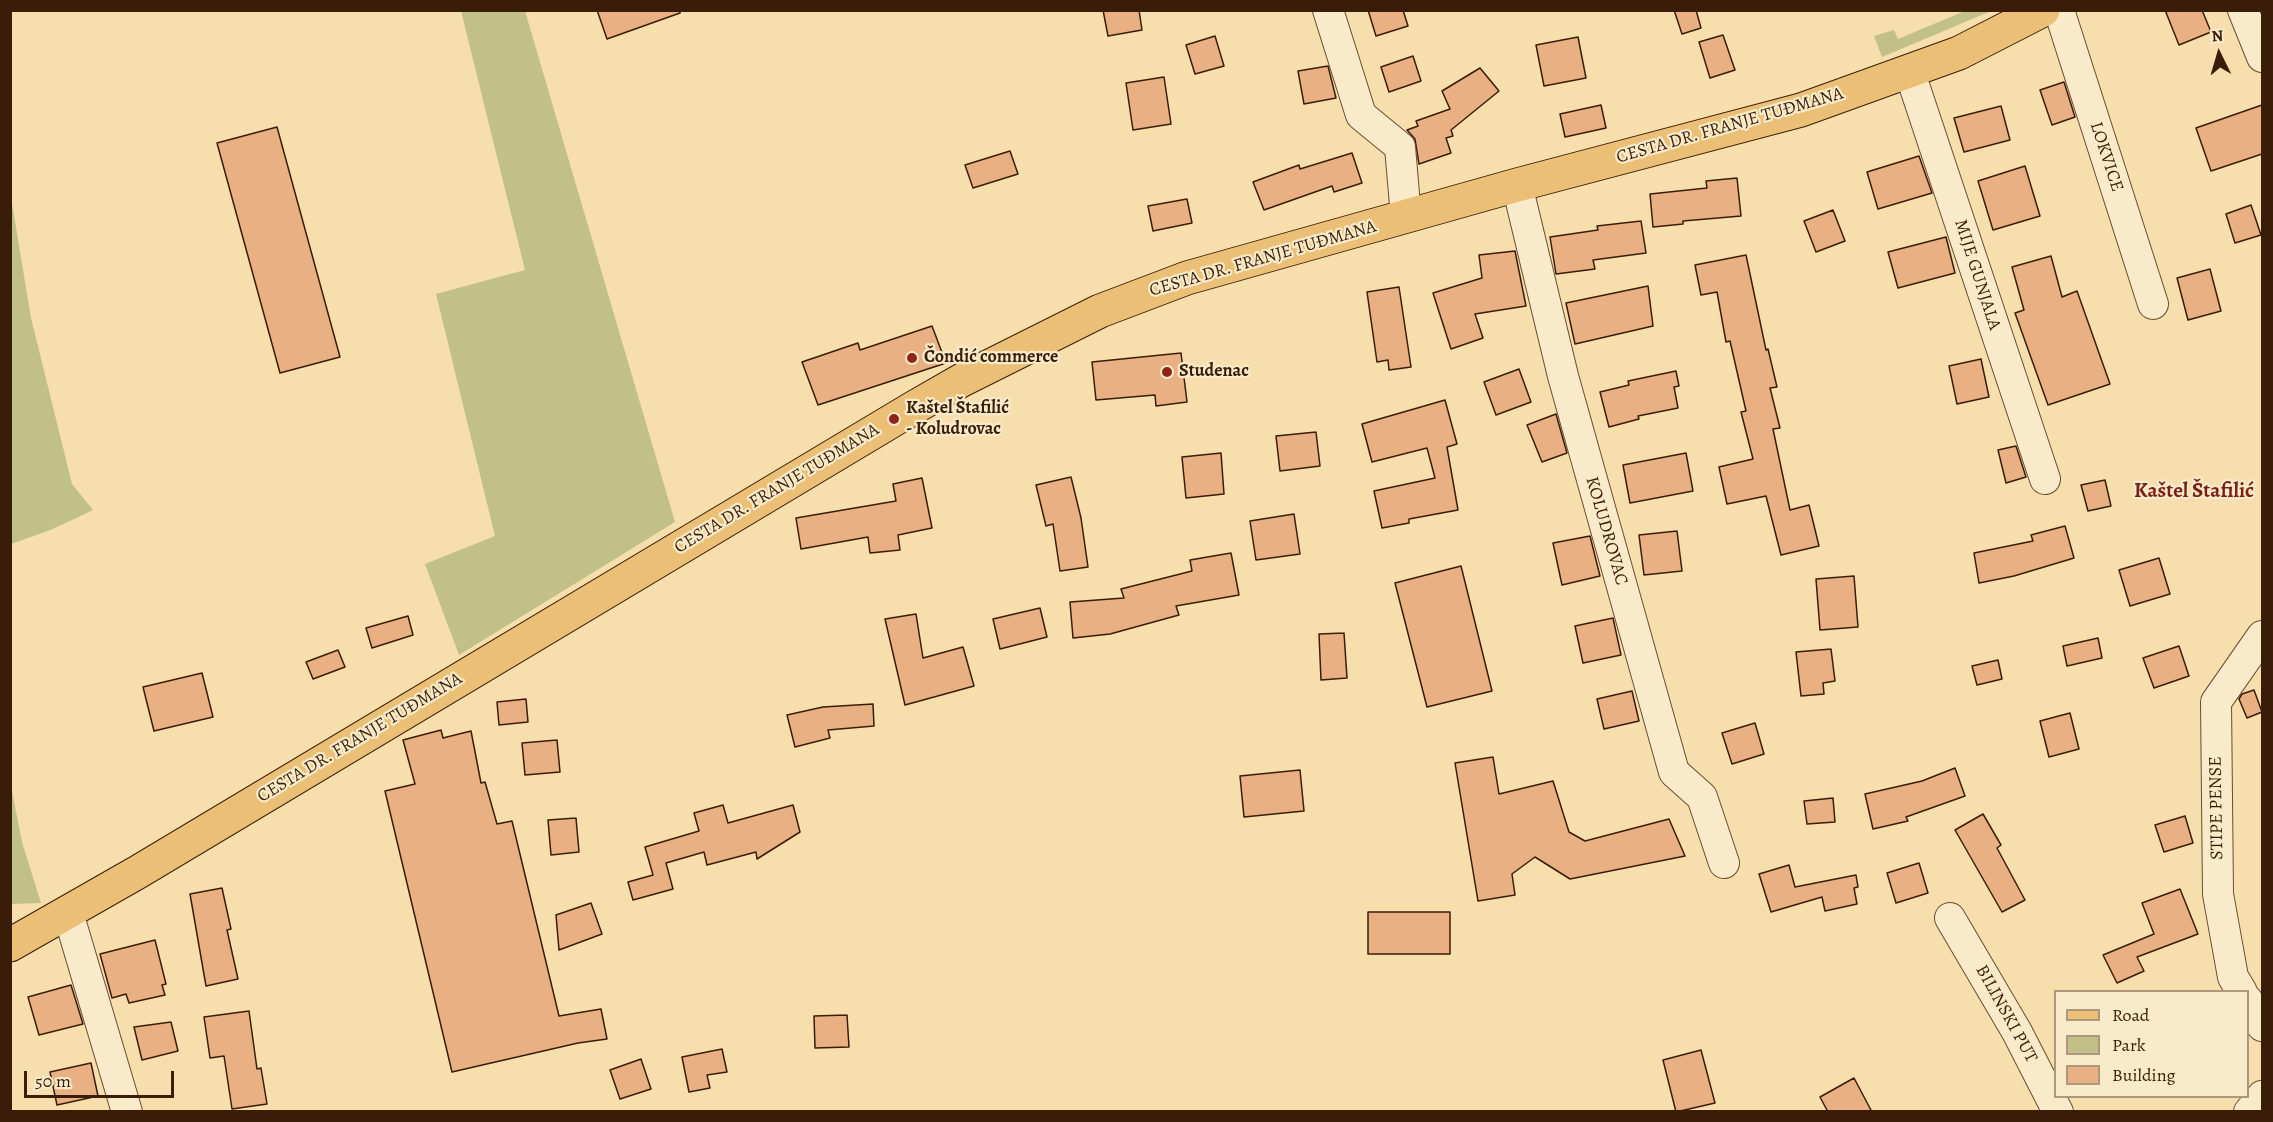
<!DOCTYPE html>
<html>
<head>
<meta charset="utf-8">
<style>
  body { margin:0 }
  #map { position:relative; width:2273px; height:1122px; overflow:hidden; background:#f6dead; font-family:Alegreya,serif }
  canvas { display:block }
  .frame { position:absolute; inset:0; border:12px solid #3a1d08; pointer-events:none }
  .legend { position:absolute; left:2054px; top:990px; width:195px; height:108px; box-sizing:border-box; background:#f9eaca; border:2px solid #ad987c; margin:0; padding:8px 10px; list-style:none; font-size:18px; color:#3a1d08 }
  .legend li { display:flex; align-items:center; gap:12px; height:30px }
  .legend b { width:30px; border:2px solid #ad987c }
  .north { position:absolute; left:2189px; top:24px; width:60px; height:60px; -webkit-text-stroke:4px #f9eaca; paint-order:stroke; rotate:355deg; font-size:16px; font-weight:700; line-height:24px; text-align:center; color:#3a1d08 }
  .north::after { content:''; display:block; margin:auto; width:21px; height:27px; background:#3a1d08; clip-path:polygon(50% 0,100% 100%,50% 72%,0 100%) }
  .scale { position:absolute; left:24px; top:1071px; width:150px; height:27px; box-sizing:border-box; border:3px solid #3a1d08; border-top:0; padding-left:8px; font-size:18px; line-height:21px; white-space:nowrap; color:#3a1d08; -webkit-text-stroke:4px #f9eaca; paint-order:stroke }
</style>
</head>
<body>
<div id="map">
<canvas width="2273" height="1122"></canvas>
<div class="frame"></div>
<ul class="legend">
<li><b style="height:8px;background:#ebbf76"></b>Road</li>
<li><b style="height:16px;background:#c1c086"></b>Park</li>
<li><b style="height:16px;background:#e9b084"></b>Building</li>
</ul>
<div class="north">N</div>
<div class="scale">50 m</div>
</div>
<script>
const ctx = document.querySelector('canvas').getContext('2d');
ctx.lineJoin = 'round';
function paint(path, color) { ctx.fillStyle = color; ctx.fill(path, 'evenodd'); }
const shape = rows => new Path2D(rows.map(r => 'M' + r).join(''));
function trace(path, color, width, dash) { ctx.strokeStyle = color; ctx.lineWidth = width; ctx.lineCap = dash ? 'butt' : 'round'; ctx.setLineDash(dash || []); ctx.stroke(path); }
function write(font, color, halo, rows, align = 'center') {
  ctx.font = font + ' Alegreya,serif'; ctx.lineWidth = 4.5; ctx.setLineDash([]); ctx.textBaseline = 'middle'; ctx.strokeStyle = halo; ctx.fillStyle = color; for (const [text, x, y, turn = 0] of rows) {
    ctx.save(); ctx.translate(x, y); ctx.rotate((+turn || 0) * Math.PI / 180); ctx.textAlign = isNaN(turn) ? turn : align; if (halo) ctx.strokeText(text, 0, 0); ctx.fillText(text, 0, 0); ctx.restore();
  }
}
const green = shape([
  [461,11,525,11,675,522,459,655,425,564,495,536,436,294,525,270],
  [1965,11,1991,11,1882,57,1874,36,1894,30,1898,39],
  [10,191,31,318,72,484,93,510,53,529,11,544],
  [10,781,22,842,41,903,11,904]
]);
const building = shape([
  [597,10,680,10,680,13,607,39,597,10],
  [1103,10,1139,10,1142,30,1108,36,1103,10],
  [1368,10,1403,10,1408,26,1376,36,1368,10],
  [1674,10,1696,10,1701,28,1682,34,1674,10],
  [2165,10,2202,10,2211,32,2179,45,2165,10],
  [1723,35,1735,70,1710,78,1699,42,1723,35],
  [1215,36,1224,66,1195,74,1186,45,1215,36],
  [1578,37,1586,78,1544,86,1536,45,1578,37],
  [1413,56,1421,81,1389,92,1381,67,1413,56],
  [1328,66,1336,98,1304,104,1298,71,1328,66],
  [1480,68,1499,91,1451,130,1453,136,1446,138,1451,153,1419,164,1415,139,1407,130,1418,126,1416,121,1450,109,1442,91,1480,68],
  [1164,77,1171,124,1133,130,1126,83,1164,77],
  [2064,82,2075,117,2052,125,2040,90,2064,82],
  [1601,105,1606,128,1565,137,1560,114,1601,105],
  [2262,105,2262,154,2211,171,2196,128,2262,105],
  [2001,106,2010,140,1964,152,1954,118,2001,106],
  [277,127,340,357,280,373,217,143,277,127],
  [1010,151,1018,174,973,188,965,165,1010,151],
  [1352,153,1362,183,1334,192,1332,186,1264,210,1253,182,1299,165,1300,169,1352,153],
  [1919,156,1932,193,1878,209,1867,172,1919,156],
  [2025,166,2040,216,1993,230,1978,181,2025,166],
  [1737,178,1741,216,1683,221,1683,224,1653,227,1650,194,1707,188,1706,181,1737,178],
  [1187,199,1192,223,1153,231,1148,206,1187,199],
  [2251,205,2261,235,2235,243,2226,214,2251,205],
  [1833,210,1845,241,1816,252,1804,221,1833,210],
  [1641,221,1646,253,1593,260,1595,269,1556,274,1550,237,1598,230,1597,226,1641,221],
  [1946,237,1955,273,1898,288,1888,252,1946,237],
  [1515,251,1526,306,1475,314,1483,338,1451,349,1433,293,1482,278,1479,255,1515,251],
  [1746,255,1766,350,1768,349,1777,387,1770,388,1780,428,1773,429,1790,510,1809,505,1819,546,1781,555,1766,496,1727,504,1719,467,1753,459,1741,412,1746,411,1730,341,1726,342,1717,292,1701,295,1695,265,1746,255],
  [2051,256,2062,297,2077,291,2110,384,2048,405,2015,313,2024,310,2012,267,2051,256],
  [2210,269,2221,311,2188,320,2177,278,2210,269],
  [1648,286,1653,326,1575,344,1566,303,1648,286],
  [1399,287,1411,367,1389,370,1388,360,1377,362,1367,292,1399,287],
  [932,326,946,363,818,405,802,362,858,343,860,350,932,326],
  [1181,353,1187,402,1156,406,1155,395,1096,400,1092,362,1181,353],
  [1981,359,1989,397,1957,404,1949,366,1981,359],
  [1519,369,1531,402,1496,415,1484,382,1519,369],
  [1676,371,1679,386,1674,387,1678,408,1638,416,1639,419,1609,427,1600,392,1629,385,1628,381,1676,371],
  [1445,400,1457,444,1447,447,1458,510,1409,519,1409,523,1382,528,1374,491,1435,478,1427,448,1372,462,1362,424,1445,400],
  [1556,414,1567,453,1542,462,1527,425,1556,414],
  [1316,432,1320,466,1280,471,1276,436,1316,432],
  [2016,446,2026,477,2006,483,1998,450,2016,446],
  [1221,453,1224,494,1186,498,1182,457,1221,453],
  [1686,453,1693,491,1630,503,1623,465,1686,453],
  [1071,477,1081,518,1088,567,1060,571,1053,524,1046,526,1036,485,1071,477],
  [922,478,932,528,898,535,900,550,870,553,868,537,801,549,796,518,896,501,893,484,922,478],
  [2105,480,2111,506,2088,511,2081,485,2105,480],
  [1294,514,1300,554,1256,560,1250,521,1294,514],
  [2065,526,2074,558,2014,576,1979,583,1974,553,2033,541,2031,535,2065,526],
  [1677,531,1682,571,1644,575,1639,535,1677,531],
  [1590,536,1600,576,1562,585,1553,543,1590,536],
  [1231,553,1239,595,1176,606,1179,615,1110,634,1073,638,1070,602,1124,598,1121,589,1192,571,1190,560,1231,553],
  [2159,558,2170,594,2130,606,2119,570,2159,558],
  [1461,566,1492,691,1427,707,1395,583,1461,566],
  [1854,576,1858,627,1820,630,1816,579,1854,576],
  [1040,608,1047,637,1000,649,993,619,1040,608],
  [916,614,923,658,963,647,974,686,905,705,885,619,916,614],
  [408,616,413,635,372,648,366,628,408,616],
  [1613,618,1621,655,1583,663,1575,626,1613,618],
  [1344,633,1347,678,1321,680,1319,634,1344,633],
  [2098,638,2102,658,2067,666,2063,646,2098,638],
  [2179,646,2189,676,2154,688,2143,658,2179,646],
  [1831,649,1835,681,1823,683,1824,694,1801,696,1796,652,1831,649],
  [338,650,345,667,313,679,306,662,338,650],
  [1998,660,2002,679,1977,685,1972,666,1998,660],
  [202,673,213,717,154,731,143,687,202,673],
  [2254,690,2262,712,2247,718,2239,699,2242,694,2254,690],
  [1632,691,1639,721,1604,729,1597,699,1632,691],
  [526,699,528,722,499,725,497,702,526,699],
  [873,704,874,726,828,730,830,738,795,747,787,715,823,707,873,704],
  [2070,713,2079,749,2049,757,2040,721,2070,713],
  [1755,723,1764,754,1732,764,1722,733,1755,723],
  [441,730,443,738,471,731,481,783,485,782,497,824,512,821,559,1016,601,1009,607,1039,578,1043,452,1072,385,791,415,784,403,740,441,730],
  [557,740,560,772,525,775,522,743,557,740],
  [1493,757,1499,794,1553,781,1569,832,1585,841,1669,819,1685,856,1570,879,1535,857,1512,874,1515,895,1478,901,1455,763,1493,757],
  [1955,768,1965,796,1906,817,1908,821,1873,829,1865,794,1922,781,1955,768],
  [1300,770,1304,811,1244,817,1240,776,1300,770],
  [1833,798,1835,822,1807,824,1804,801,1833,798],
  [723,805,728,823,793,805,800,832,757,859,756,852,707,865,704,852,666,863,673,889,633,900,628,882,653,875,645,847,699,831,694,813,723,805],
  [1983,814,2001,845,1997,848,2025,900,2002,912,1955,830,1983,814],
  [2185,816,2193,843,2164,852,2155,825,2185,816],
  [576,818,579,852,551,855,548,820,576,818],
  [1919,863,1928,893,1896,903,1887,873,1919,863],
  [1789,865,1795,887,1856,875,1858,887,1854,888,1857,904,1825,911,1822,897,1771,912,1759,874,1789,865],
  [222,888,231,929,227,930,238,979,206,986,190,894,222,888],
  [2180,889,2198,934,2137,957,2144,971,2117,983,2103,955,2154,934,2142,903,2180,889],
  [591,903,602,934,559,950,556,915,591,903],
  [1368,912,1450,912,1450,954,1368,954,1368,912],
  [155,940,166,984,162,985,165,995,129,1003,126,994,112,998,100,954,155,940],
  [71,985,83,1024,39,1035,28,997,71,985],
  [249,1011,257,1069,261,1068,267,1104,232,1109,224,1056,210,1058,204,1017,249,1011],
  [847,1015,849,1047,815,1048,814,1016,847,1015],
  [171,1022,178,1051,142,1060,134,1027,171,1022],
  [722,1049,727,1072,707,1075,710,1088,689,1092,682,1057,722,1049],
  [1701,1050,1715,1103,1676,1112,1663,1060,1701,1050],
  [641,1059,651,1089,620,1099,610,1070,641,1059],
  [91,1063,98,1096,57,1105,50,1072,91,1063],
  [1854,1078,1872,1112,1828,1112,1820,1097,1854,1078]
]);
const minor = shape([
  [1328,10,1361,115,1400,147,1406,217],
  [2059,10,2153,304],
  [2243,10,2262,57],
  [1909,70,2045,479],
  [1517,185,1563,376,1674,772,1702,797,1724,863],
  [68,913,127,1112],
  [1950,918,2017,1032,2058,1112],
  [2242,992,2233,977,2218,894,2216,702,2262,636],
  [2248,1001,2262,1026],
  [2249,1112,2262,1096]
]);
const major = shape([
  [10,945,138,872,915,407,962,380,1100,311,1187,278,1517,185,1801,110,1959,53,2043,10]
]);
const markers = [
  [912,358,6,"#8f2418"],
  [1167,372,6,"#8f2418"],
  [894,419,6,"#8f2418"]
];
const streetNames = [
  ["CESTA DR. FRANJE TUĐMANA",1730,126,-16],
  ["LOKVICE",2106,157,72],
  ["CESTA DR. FRANJE TUĐMANA",1263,259,-16],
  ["MIJE GUNJALA",1977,275,72],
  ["CESTA DR. FRANJE TUĐMANA",777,489,-31],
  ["KOLUDROVAC",1606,531,74],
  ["CESTA DR. FRANJE TUĐMANA",360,738,-31],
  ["STIPE PENSE",2217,808,-91],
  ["BILINSKI PUT",2006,1014,61]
];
const poiNames = [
  ["Čondić commerce",924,358],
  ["Studenac",1179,372],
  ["Kaštel Štafilić",906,409],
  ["- Koludrovac",906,430]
];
const quarterNames = [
  ["Kaštel Štafilić",2194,492]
];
paint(green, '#c1c086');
paint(building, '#e9b084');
trace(building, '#3a1d08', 1.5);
trace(minor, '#694d31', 32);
trace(major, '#3a1d08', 35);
trace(minor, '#f9eaca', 30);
trace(major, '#ebbf76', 33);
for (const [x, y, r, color] of markers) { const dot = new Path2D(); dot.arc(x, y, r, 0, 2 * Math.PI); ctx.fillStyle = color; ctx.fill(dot); trace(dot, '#f9eaca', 2); }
write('18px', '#3a1d08', '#f9eaca', streetNames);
write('bold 18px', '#3a1d08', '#f9eaca', poiNames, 'left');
write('bold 21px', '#7a1f14', '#f9eaca', quarterNames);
</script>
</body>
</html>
